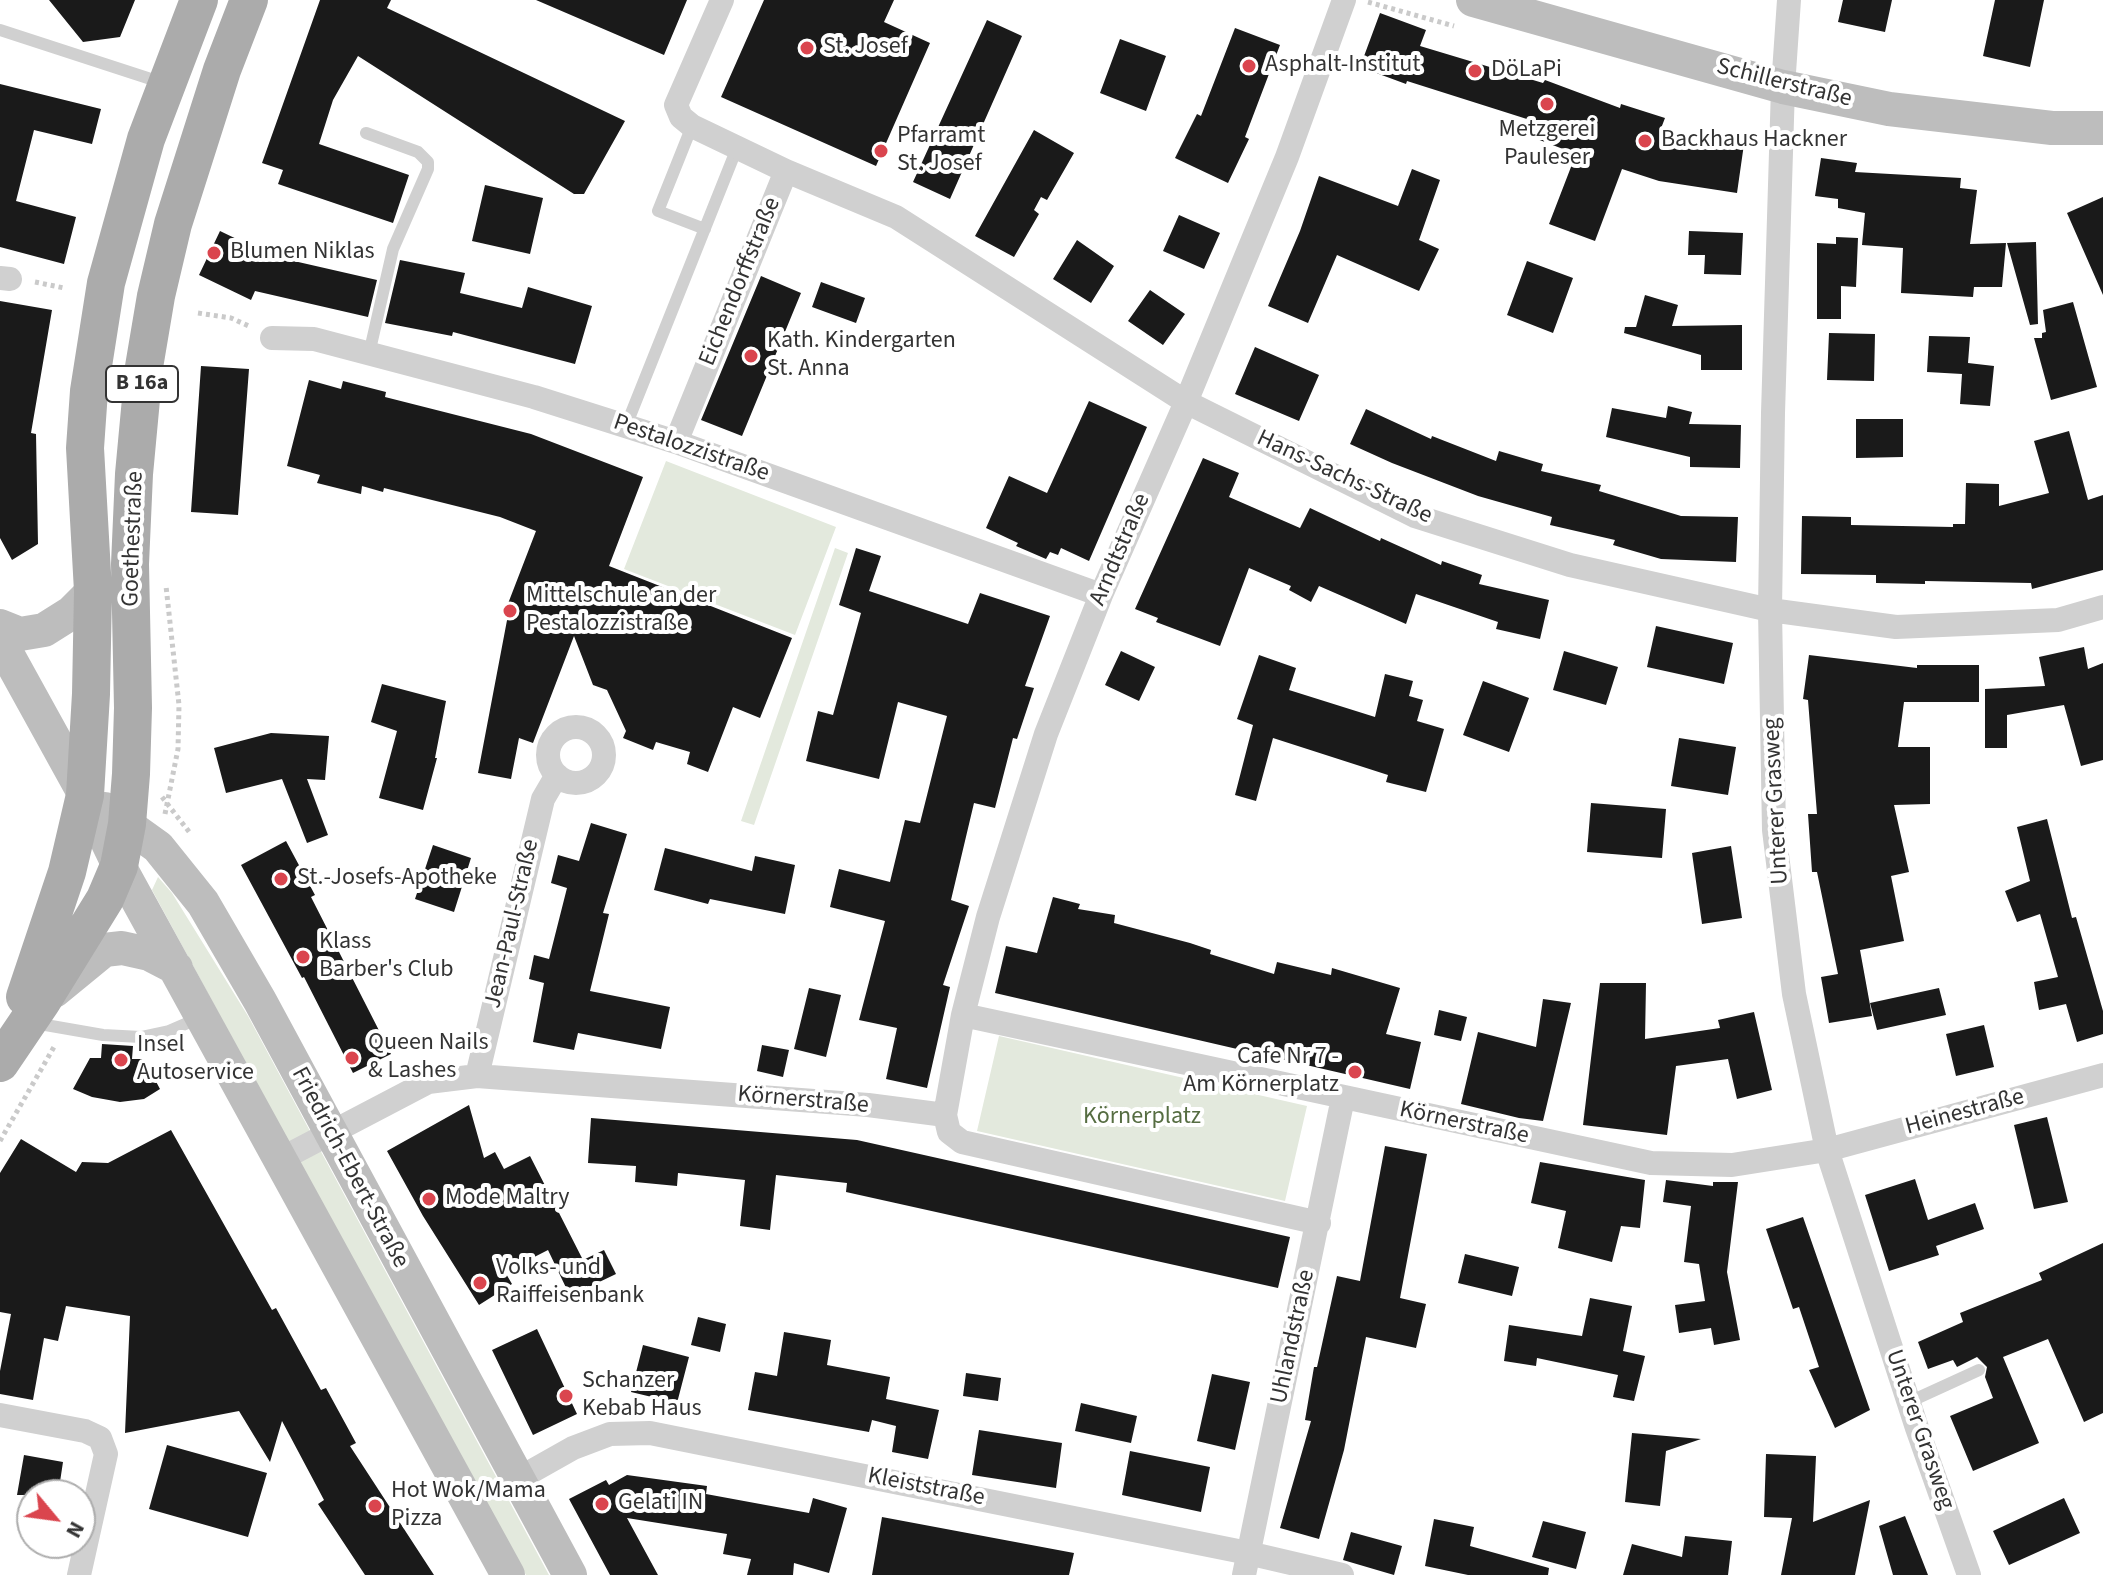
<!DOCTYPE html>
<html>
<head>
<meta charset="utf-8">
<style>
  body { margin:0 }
  #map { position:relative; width:2103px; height:1575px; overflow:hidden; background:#fff; font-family:"Source Sans 3",sans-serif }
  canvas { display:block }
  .north { position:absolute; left:16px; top:1479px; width:80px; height:80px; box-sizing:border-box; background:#fff; border:2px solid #adadad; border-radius:50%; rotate:119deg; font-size:22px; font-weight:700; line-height:32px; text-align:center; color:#333 }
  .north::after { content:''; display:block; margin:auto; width:28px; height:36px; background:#da454e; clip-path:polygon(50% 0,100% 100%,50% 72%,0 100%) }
</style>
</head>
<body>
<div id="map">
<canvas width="2103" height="1575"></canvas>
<div class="north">N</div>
</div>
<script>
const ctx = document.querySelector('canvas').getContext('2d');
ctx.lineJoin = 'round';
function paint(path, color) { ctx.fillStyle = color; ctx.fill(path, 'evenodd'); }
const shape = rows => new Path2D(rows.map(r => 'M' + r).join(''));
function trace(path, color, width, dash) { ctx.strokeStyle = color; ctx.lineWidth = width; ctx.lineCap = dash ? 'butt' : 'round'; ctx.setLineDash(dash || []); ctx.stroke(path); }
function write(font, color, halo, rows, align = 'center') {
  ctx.font = font + ' "Source Sans 3",sans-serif'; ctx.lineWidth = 8; ctx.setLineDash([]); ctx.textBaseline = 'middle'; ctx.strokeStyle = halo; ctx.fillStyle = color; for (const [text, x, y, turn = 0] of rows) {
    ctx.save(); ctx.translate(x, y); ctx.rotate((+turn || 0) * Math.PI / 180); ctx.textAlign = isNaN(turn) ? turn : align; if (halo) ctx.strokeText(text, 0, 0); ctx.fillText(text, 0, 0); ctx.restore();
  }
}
const green = shape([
  [666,461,836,527,795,635,624,569],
  [835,548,848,553,754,825,741,821],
  [158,877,172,893,248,1016,549,1575,526,1575,455,1450,152,890],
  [999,1036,1307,1106,1285,1201,977,1131]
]);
const building = shape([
  [49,0,135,0,120,37,83,42],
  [320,0,391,0,387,8,625,121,584,194,574,194,358,56,333,100,319,144,409,175,393,223,278,184,283,170,262,163],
  [536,0,687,0,664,55],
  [764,0,894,0,884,22,930,43,876,166,721,97],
  [1843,0,1892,0,1885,32,1838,22],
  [1995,0,2044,0,2030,67,1983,56],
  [1380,13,1426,30,1420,46,1543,83,1545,80,1620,108,1621,104,1665,118,1660,131,1744,144,1737,193,1659,181,1622,169,1595,241,1549,224,1576,154,1524,134,1530,120,1407,81,1406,84,1360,67],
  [987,20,1022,36,950,199,913,182],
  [1235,28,1280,45,1245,137,1249,139,1228,183,1175,158,1197,114,1201,116],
  [1120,39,1166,56,1146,111,1100,93],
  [0,84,101,109,92,144,34,130,16,201,76,217,64,264,0,247],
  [1034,130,1074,153,1047,200,1041,197,1034,210,1039,214,1014,257,975,236],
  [1821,158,1857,163,1855,172,1961,178,1960,188,1977,190,1970,244,2006,243,2002,287,1974,287,1973,297,1901,293,1903,248,1862,245,1865,213,1838,208,1838,199,1815,196],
  [1412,169,1440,180,1419,240,1439,249,1419,291,1337,255,1308,323,1268,306,1300,231,1319,176,1398,206],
  [485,185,543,198,530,254,472,241],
  [2103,197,2103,295,2067,213],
  [1179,215,1220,233,1204,269,1163,251],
  [220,231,272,256,377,280,368,317,255,291,251,300,199,275],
  [1689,231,1743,233,1741,275,1704,274,1705,255,1688,255],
  [1836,237,1858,238,1856,287,1841,286,1841,319,1817,319,1817,243,1836,244],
  [1077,240,1114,266,1091,303,1053,279],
  [2036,242,2038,324,2030,325,2007,243],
  [400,260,465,273,460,293,522,308,528,287,592,306,575,364,453,332,452,336,385,323],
  [1527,261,1573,278,1553,333,1507,315],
  [761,276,801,293,742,436,701,420],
  [821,282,865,298,856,323,812,307],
  [1150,290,1185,314,1163,345,1128,321],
  [1645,295,1678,305,1672,326,1742,325,1742,370,1701,370,1701,355,1624,333,1625,327,1636,327],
  [0,301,52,310,31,433,36,434,38,544,12,560,0,538],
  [2073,302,2097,387,2051,400,2034,338,2042,338,2042,333,2046,332,2043,310],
  [1829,333,1875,334,1874,381,1827,380],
  [1929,336,1970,337,1968,363,1994,366,1990,406,1960,404,1962,374,1927,372],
  [1255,347,1319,375,1299,421,1235,394],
  [201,366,249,369,238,515,191,512],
  [309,380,341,389,343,381,386,392,385,397,531,434,643,477,609,566,792,638,760,718,733,707,708,772,687,764,690,752,656,742,653,750,623,738,626,731,607,690,593,685,574,636,533,743,519,738,511,779,478,773,508,615,504,614,536,531,500,517,384,488,383,492,362,486,361,494,317,483,320,475,287,466],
  [1089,401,1147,427,1089,561,1061,548,1058,555,1050,552,1046,559,1016,546,1018,543,986,528,1009,476,1047,493],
  [1668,406,1692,412,1689,424,1741,425,1740,468,1690,467,1690,457,1606,437,1612,408,1666,418],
  [1366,409,1431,439,1432,436,1496,461,1499,451,1543,464,1541,471,1601,485,1599,491,1681,516,1738,517,1736,562,1661,559,1613,545,1615,540,1550,525,1552,517,1478,496,1392,463,1350,444],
  [1856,419,1903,419,1903,457,1856,458],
  [2069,431,2088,500,2103,495,2103,570,2032,589,2031,583,1925,581,1925,584,1876,583,1876,575,1801,574,1802,516,1851,517,1851,525,1953,527,1953,524,1965,524,1966,483,1999,484,1999,506,2049,493,2034,441],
  [1203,458,1239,473,1229,497,1300,528,1310,508,1380,541,1381,538,1441,565,1442,561,1482,575,1479,584,1549,600,1540,639,1496,629,1498,622,1416,594,1406,624,1319,586,1311,602,1289,590,1291,586,1249,568,1220,646,1156,622,1158,618,1135,609],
  [856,548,881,556,869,591,968,624,980,593,1050,616,1025,686,1034,688,1017,739,1013,738,995,808,974,803,951,900,969,906,943,985,950,987,927,1088,886,1079,897,1028,859,1020,885,921,830,907,839,869,890,882,905,820,920,823,947,716,898,702,879,779,806,761,818,711,833,715,861,613,839,605],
  [1656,626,1733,643,1724,684,1647,667],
  [2084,647,2088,669,2103,663,2103,760,2081,766,2064,705,2007,715,2007,748,1985,748,1985,689,2045,686,2039,657],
  [1121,651,1155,667,1139,701,1105,685],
  [1564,651,1618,667,1606,705,1553,690],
  [1259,655,1296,668,1289,690,1375,717,1385,674,1413,681,1409,696,1423,700,1417,721,1444,729,1426,792,1386,782,1388,775,1273,738,1256,801,1235,795,1253,725,1237,719],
  [1809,655,1917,668,1917,665,1979,665,1979,702,1904,702,1898,747,1930,747,1930,804,1894,805,1909,872,1891,876,1904,941,1860,950,1872,1016,1829,1023,1821,977,1838,974,1817,872,1812,872,1808,814,1817,814,1808,700,1803,699],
  [1483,681,1529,698,1509,752,1463,735],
  [382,684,446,701,435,758,437,758,423,810,379,798,397,731,371,722],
  [271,733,329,736,325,780,307,779,328,835,307,843,282,779,226,793,214,748],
  [1679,738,1736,747,1728,795,1671,786],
  [1591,803,1666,809,1662,858,1587,852],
  [2047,819,2072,918,2076,917,2103,1011,2103,1034,2077,1042,2066,1004,2039,1010,2034,982,2058,977,2040,914,2017,922,2005,891,2030,881,2017,827],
  [591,823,627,834,603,913,609,914,590,991,670,1007,661,1049,578,1033,574,1050,533,1042,544,983,529,979,534,955,549,959,567,888,551,883,558,855,579,861],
  [286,841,315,895,311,897,391,1054,353,1073,304,977,302,978,241,865],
  [433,845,471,858,454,912,415,899],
  [1731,846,1742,918,1702,924,1692,853],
  [665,848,752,871,755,856,795,865,785,914,710,899,708,904,654,890],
  [1053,897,1080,904,1078,909,1115,915,1114,923,1190,943,1211,950,1210,954,1274,974,1277,962,1331,975,1332,968,1400,988,1386,1034,1421,1042,1410,1089,995,993,1006,946,1037,953],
  [1600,983,1646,983,1645,1039,1720,1028,1718,1020,1754,1012,1772,1090,1737,1099,1728,1059,1676,1066,1667,1135,1583,1125],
  [809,988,841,995,826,1057,794,1049],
  [1939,988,1946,1015,1877,1030,1870,1003],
  [1543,999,1571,1003,1543,1121,1519,1118,1461,1104,1478,1032,1536,1047],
  [1439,1010,1467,1017,1461,1041,1434,1035],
  [1984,1025,1994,1067,1956,1076,1946,1034],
  [102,1044,133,1046,132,1059,144,1059,160,1089,144,1099,120,1102,92,1097,73,1089,90,1058,101,1058],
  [762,1045,789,1050,783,1077,757,1071],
  [469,1105,484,1158,495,1152,504,1169,530,1156,583,1260,604,1250,616,1274,570,1296,548,1250,505,1272,512,1284,479,1305,423,1216,387,1151],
  [2047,1117,2068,1202,2034,1209,2014,1125],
  [591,1118,857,1140,1290,1237,1278,1288,846,1192,847,1183,776,1175,770,1230,740,1226,745,1180,678,1173,677,1186,635,1182,636,1166,588,1163],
  [171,1130,272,1310,276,1308,321,1390,326,1388,356,1443,350,1446,434,1575,365,1575,318,1504,324,1500,282,1421,270,1462,239,1411,125,1433,130,1316,66,1306,58,1341,44,1338,33,1400,0,1394,0,1371,11,1314,0,1312,0,1173,21,1139,76,1172,82,1162,108,1163],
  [1385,1146,1427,1154,1400,1298,1426,1304,1416,1348,1366,1337,1344,1450,1319,1539,1280,1528,1311,1421,1305,1420,1314,1367,1317,1367,1337,1276,1360,1281],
  [1540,1162,1645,1180,1640,1228,1621,1226,1612,1262,1558,1248,1566,1211,1531,1203],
  [1915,1179,1928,1220,1975,1203,1984,1229,1936,1246,1939,1255,1889,1271,1865,1195],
  [1666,1180,1713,1186,1713,1182,1738,1182,1727,1272,1740,1340,1714,1345,1711,1328,1679,1333,1675,1305,1705,1301,1699,1264,1684,1262,1691,1206,1663,1202],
  [1803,1217,1870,1410,1835,1428,1809,1370,1819,1367,1799,1307,1793,1309,1766,1229],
  [2103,1243,2103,1413,2084,1422,2048,1339,2003,1357,2039,1443,1973,1471,1950,1416,1993,1398,1985,1377,1987,1367,1977,1357,1957,1367,1953,1360,1928,1369,1918,1342,1963,1322,1960,1313,2042,1280,2039,1273],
  [1465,1254,1519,1267,1512,1296,1458,1283],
  [1590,1298,1632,1306,1623,1351,1645,1356,1634,1401,1613,1397,1618,1375,1537,1358,1536,1366,1504,1361,1509,1325,1582,1336],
  [698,1317,726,1324,720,1352,691,1345],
  [537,1329,577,1414,533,1435,492,1350],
  [784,1332,831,1340,827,1365,890,1377,886,1399,939,1410,928,1459,892,1452,896,1426,872,1420,869,1432,748,1410,755,1372,777,1376],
  [643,1345,689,1357,677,1403,631,1392],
  [966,1373,1001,1378,998,1401,963,1396],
  [1212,1374,1250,1382,1235,1450,1197,1441],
  [1081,1403,1137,1416,1131,1443,1075,1431],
  [979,1430,1062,1443,1056,1488,972,1475],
  [1632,1433,1701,1439,1666,1451,1660,1506,1625,1502],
  [167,1445,267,1473,248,1537,149,1509],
  [1130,1451,1210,1467,1201,1512,1122,1495],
  [1766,1454,1816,1456,1813,1522,1870,1500,1855,1575,1781,1575,1792,1518,1764,1517],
  [24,1455,63,1462,58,1495,17,1495],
  [627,1475,707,1486,706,1494,809,1513,813,1498,847,1508,829,1573,794,1563,793,1575,747,1575,751,1559,723,1554,727,1534,627,1518,658,1575,610,1575,569,1499,606,1480,609,1485],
  [2064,1498,2080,1533,2009,1565,1993,1531],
  [1905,1516,1928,1575,1893,1575,1879,1526],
  [882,1517,1074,1553,1069,1575,872,1575],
  [1434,1519,1474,1527,1470,1546,1549,1568,1548,1575,1468,1575,1425,1566],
  [1543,1521,1586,1532,1576,1569,1532,1557],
  [1351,1532,1402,1546,1394,1575,1343,1560],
  [1685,1536,1732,1541,1728,1575,1623,1575,1632,1544,1682,1557]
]);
const path = shape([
  [1368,2,1454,26],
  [35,282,64,288],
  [198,313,231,318,251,327],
  [162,797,190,833],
  [165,814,178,749,179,705,166,586],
  [0,1141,54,1047]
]);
const lane = shape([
  [0,30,163,83],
  [692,126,658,211,705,229],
  [366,133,418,152,428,162,428,169,393,249,369,354],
  [626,426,737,148],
  [34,1023,103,1035,141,1037,169,1031,199,1018],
  [1909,1402,1979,1370]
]);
const street = shape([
  [722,0,676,105,681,117,692,126,786,171,896,217,1186,402,1415,516,1570,565,1770,610,1896,627,2058,620,2103,607],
  [1789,0,1783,87,1773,413,1770,610,1774,830,1794,994,1827,1150,1917,1428,1969,1575],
  [0,278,10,279],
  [272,338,314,339,534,397,676,442,1101,595],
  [676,442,786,171],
  '548 755a28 28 0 1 1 56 0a28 28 0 1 1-56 0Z',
  [963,1015,1651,1163,1732,1165,1827,1150,2103,1075],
  [477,1076,543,799,557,775],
  [281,1159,428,1082,477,1076,868,1105,945,1115],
  [1319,1223,962,1142,949,1132,945,1115,963,1015,988,917,1046,734,1101,595,1186,402,1287,157,1344,0],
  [0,1415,85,1431,100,1438,106,1454,79,1575],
  [518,1479,573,1448,610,1434,650,1433,1248,1553,1342,1575],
  [1244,1575,1343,1098]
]);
const secondary = shape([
  [1473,0,1783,87,1889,109,2052,128,2103,128],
  [0,626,20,634,44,630,71,613,93,591],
  [0,641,85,795,119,866,508,1575],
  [105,809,158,847,203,903,260,1001,570,1575],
  [54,991,104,950,122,948,149,954,176,968]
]);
const primary = shape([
  [25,997,67,872,85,795,91,694,93,591,85,448,89,391,106,283,146,139,199,0],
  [0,1063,42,1001,105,899,119,866,127,824,131,774,133,708,130,564,134,474,144,367,156,296,173,224,222,70,249,0]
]);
const markers = [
  [807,48,8,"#da454e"],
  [1249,66,8,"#da454e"],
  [1475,71,8,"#da454e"],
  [1547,104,8,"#da454e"],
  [1645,141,8,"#da454e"],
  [881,151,8,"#da454e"],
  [214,253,8,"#da454e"],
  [751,356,8,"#da454e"],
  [510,611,8,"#da454e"],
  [281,879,8,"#da454e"],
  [303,957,8,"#da454e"],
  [352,1058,8,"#da454e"],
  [121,1060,8,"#da454e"],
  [1355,1072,8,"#da454e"],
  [429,1199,8,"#da454e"],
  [480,1283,8,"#da454e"],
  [566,1396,8,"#da454e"],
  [602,1504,8,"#da454e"],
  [375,1506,8,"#da454e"]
];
const shields = [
  [142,384,72]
];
const shieldNames = [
  ["B 16a",142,384]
];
const poiNames = [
  ["St. Josef",823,48],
  ["Asphalt-Institut",1265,66],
  ["DöLaPi",1491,71],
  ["Metzgerei",1547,131,"center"],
  ["Pauleser",1547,159,"center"],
  ["Pfarramt",897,137],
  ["St. Josef",897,165],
  ["Backhaus Hackner",1661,141],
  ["Blumen Niklas",230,253],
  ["Kath. Kindergarten",767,342],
  ["St. Anna",767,370],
  ["Mittelschule an der",526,597],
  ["Pestalozzistraße",526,625],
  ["St.-Josefs-Apotheke",297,879],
  ["Klass",319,943],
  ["Barber's Club",319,971],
  ["Queen Nails",368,1044],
  ["& Lashes",368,1072],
  ["Insel",137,1046],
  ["Autoservice",137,1074],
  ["Cafe Nr 7 -",1339,1058,"right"],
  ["Am Körnerplatz",1339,1086,"right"],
  ["Mode Maltry",445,1199],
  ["Volks- und",496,1269],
  ["Raiffeisenbank",496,1297],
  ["Schanzer",582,1382],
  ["Kebab Haus",582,1410],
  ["Hot Wok/Mama",391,1492],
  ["Pizza",391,1520],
  ["Gelati IN",618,1504]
];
const streetNames = [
  ["Schillerstraße",1784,84,14],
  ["Eichendorffstraße",741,282,-68],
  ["Pestalozzistraße",691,449,19],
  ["Hans-Sachs-Straße",1344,478,25],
  ["Goethestraße",134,539,-88],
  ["Arndtstraße",1121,550,-67],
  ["Unterer Grasweg",1777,801,-93],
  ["Jean-Paul-Straße",513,924,-77],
  ["Körnerstraße",803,1101,5],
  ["Heinestraße",1965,1113,-15],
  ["Körnerstraße",1464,1124,12],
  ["Friedrich-Ebert-Straße",349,1168,62],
  ["Uhlandstraße",1294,1337,-78],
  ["Unterer Grasweg",1919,1430,71],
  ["Kleiststraße",926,1488,11]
];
const parkNames = [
  ["Körnerplatz",1142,1118]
];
paint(green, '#e3e9dd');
paint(building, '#1a1a1a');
trace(path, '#cacaca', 5, [4, 4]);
trace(lane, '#d0d0d0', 12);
trace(street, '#d0d0d0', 24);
trace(secondary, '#bdbdbd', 34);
trace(primary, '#ababab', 38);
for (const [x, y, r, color] of markers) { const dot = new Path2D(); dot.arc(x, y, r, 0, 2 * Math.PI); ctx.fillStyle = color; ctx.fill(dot); trace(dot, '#fff', 3); }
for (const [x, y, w] of shields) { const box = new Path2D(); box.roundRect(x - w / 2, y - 18, w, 36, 6); ctx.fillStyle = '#fff'; ctx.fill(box); trace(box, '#333', 2); }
write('bold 22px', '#333', null, shieldNames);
write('24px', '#333', '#fff', poiNames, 'left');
write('24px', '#333', '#fff', streetNames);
write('24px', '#566d42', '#fff', parkNames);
</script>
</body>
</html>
